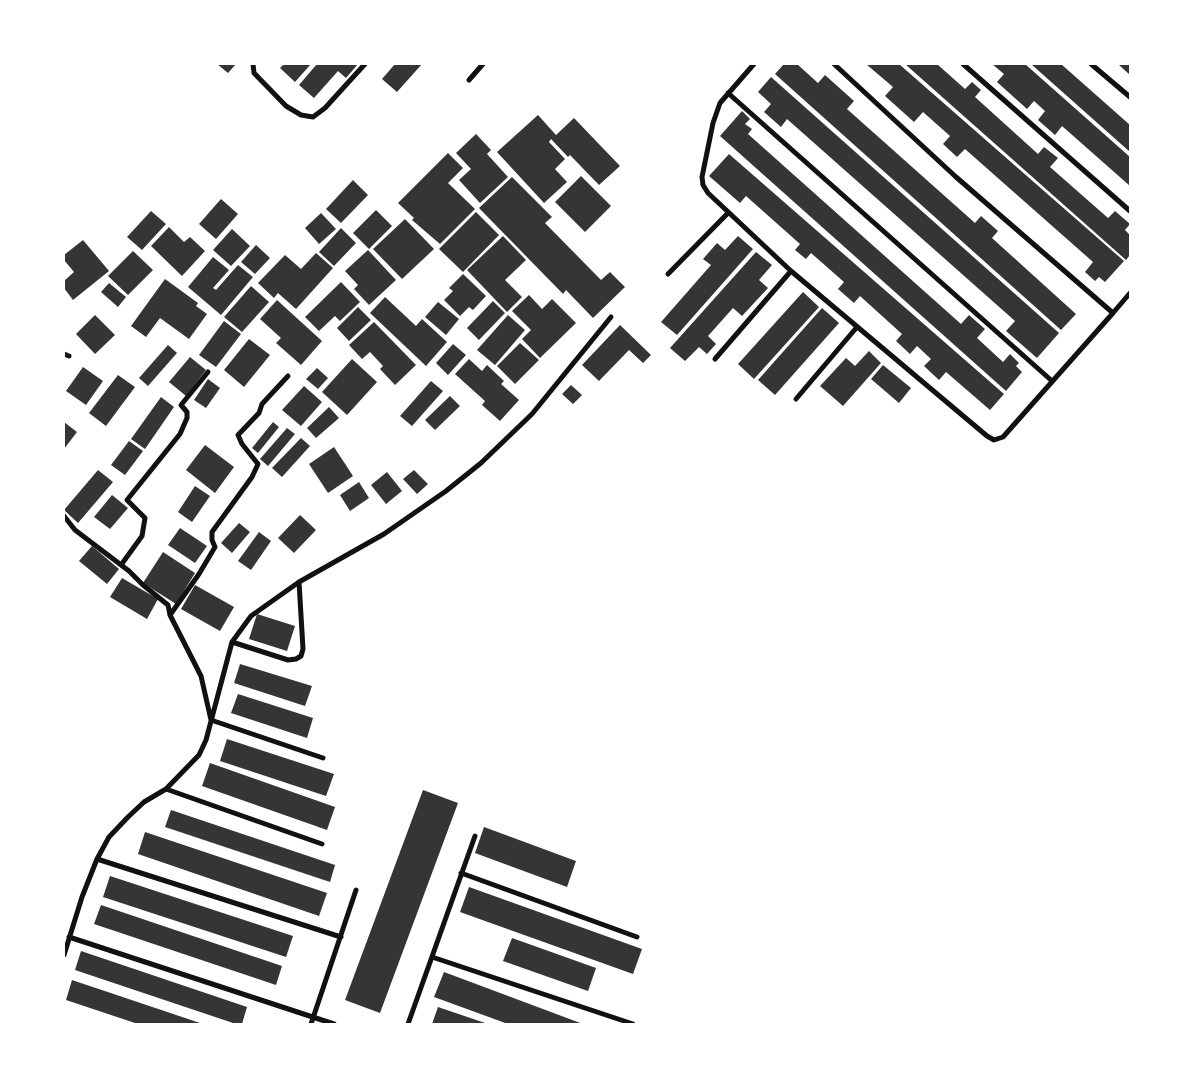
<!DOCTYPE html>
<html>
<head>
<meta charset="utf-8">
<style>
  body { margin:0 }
  #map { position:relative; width:1194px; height:1088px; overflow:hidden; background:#fff; font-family:"Source Sans 3",sans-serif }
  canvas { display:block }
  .frame { position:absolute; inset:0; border:65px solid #fff; pointer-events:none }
</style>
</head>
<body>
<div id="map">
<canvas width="1194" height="1088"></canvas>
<div class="frame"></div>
</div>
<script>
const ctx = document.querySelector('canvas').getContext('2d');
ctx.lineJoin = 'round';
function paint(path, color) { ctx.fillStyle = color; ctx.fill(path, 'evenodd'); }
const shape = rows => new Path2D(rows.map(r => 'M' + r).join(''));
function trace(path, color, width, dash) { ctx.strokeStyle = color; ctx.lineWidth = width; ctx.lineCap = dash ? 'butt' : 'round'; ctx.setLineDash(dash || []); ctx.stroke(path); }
const building = shape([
  [217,64,236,64,228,73],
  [284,64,311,64,295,82,280,68],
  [317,64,358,64,346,78,338,71,314,98,299,85],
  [395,64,422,64,397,92,382,79],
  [784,64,797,64,818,83,825,75,854,101,847,109,975,223,981,216,998,231,992,238,1076,314,1061,330,775,74],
  [866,64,899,64,1124,261,1105,282,1099,277,1095,281,1085,272,1093,262,965,149,957,157,943,144,950,136,923,112,914,122,885,96,893,87],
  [905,64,937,64,965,89,972,82,981,90,975,97,1038,154,1044,147,1058,158,1050,167,1108,218,1115,211,1130,224,1125,230,1130,235,1130,255,1126,260],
  [992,64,1025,64,1130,157,1130,186,1062,126,1055,135,1038,120,1045,111,1034,101,1027,109,997,82,1004,74],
  [1031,64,1061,64,1130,125,1130,152],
  [1118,64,1130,64,1130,75],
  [771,77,1059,333,1037,358,1006,331,1015,321,787,119,781,127,764,112,771,104,758,92],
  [742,111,750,119,745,124,752,129,748,134,961,324,969,315,985,329,977,338,1003,362,1010,354,1019,363,1016,366,1022,372,1006,391,720,136],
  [538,115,556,135,574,118,620,166,599,185,570,155,568,157,551,139,549,142,565,159,555,169,567,182,544,203,497,152],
  [476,134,491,150,487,154,508,177,480,203,459,180,471,169,456,153],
  [448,153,463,168,448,183,475,209,440,244,412,220,414,218,398,203],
  [729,154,1004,394,990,410,946,372,939,380,924,366,931,359,917,346,910,354,896,341,902,334,860,296,854,303,838,289,844,282,811,253,806,259,795,250,800,244,746,196,740,203,709,176],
  [581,176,611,206,585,232,555,202],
  [512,177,552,217,545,223,601,280,610,272,625,287,593,318,566,290,563,294,479,208],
  [353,180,368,195,341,223,326,209],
  [221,199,238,214,216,239,199,224],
  [376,210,392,226,369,249,353,233],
  [151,211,166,224,142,250,127,237],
  [476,212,499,235,463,272,439,249],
  [321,213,336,229,319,244,305,228],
  [405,219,434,249,402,279,373,249],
  [169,227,184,242,190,237,205,251,182,276,151,246],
  [341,228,356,243,334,266,319,252],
  [232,229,250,246,231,266,213,250],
  [503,236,526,260,505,280,522,297,507,312,467,270],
  [738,236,753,249,677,335,661,322,711,265,703,259,717,243,725,250],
  [83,240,109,271,73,300,64,288,64,281,74,272,64,260,64,255],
  [256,245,270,258,255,274,241,262],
  [368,250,396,280,369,305,354,289,358,285,345,271],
  [133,251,153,270,128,295,108,276],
  [756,252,772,265,759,280,768,288,742,316,733,308,708,336,716,344,707,354,699,347,685,361,670,348],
  [316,253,333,268,296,309,278,293,274,298,258,283,285,255,301,269],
  [213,257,229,270,213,288,216,290,238,265,253,277,221,315,188,287],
  [463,274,486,296,473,310,469,307,460,316,444,300,453,291,449,288],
  [165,279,198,303,196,306,207,314,189,339,160,318,146,337,131,326],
  [341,282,360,302,340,321,335,316,319,331,305,317],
  [109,283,126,297,118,307,101,292],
  [251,286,269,302,242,332,224,317],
  [803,292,819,307,754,379,738,364],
  [529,295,542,309,552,299,576,323,540,358,522,339,531,330,512,311],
  [385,297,416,326,422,319,447,342,426,366,370,313],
  [277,300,322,341,301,365,276,343,281,338,260,319],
  [493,301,505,313,479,340,467,328],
  [438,302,459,319,446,335,425,317],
  [358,307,371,320,349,341,337,328],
  [822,308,839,323,775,395,758,380],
  [95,315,115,335,95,354,76,334],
  [508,315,525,330,495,365,477,350],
  [224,321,241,334,216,367,199,355],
  [374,322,416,365,395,385,380,369,383,366,370,352,362,359,349,345],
  [620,325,651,355,643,363,629,350,599,381,582,365],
  [249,339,270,355,244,387,224,370],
  [520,343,539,360,515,384,497,366],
  [453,344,466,355,448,375,436,363],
  [168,345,177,353,148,386,139,378],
  [869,351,881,363,843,406,820,386,846,358,855,366],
  [190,357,206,370,186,396,169,382],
  [352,359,377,382,347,415,322,392],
  [469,359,482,371,487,365,504,381,501,384,519,400,500,421,482,405,485,401,455,374],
  [883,365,911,388,899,403,871,379],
  [83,367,103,381,86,405,66,391],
  [317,368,328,378,318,389,306,379],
  [118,375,135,387,106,426,89,413],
  [208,379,220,388,206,408,194,400],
  [431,381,443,391,412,426,400,416],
  [571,385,582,395,573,404,562,394],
  [304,386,322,402,301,426,282,410],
  [450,396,460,406,435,430,425,420],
  [161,397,174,407,145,449,131,439],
  [329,407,339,418,316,438,307,428],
  [64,422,77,432,64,449],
  [273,422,279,427,258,453,252,448],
  [287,428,295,434,268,466,260,459],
  [301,438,310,446,282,477,272,468],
  [129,441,143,451,125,475,111,465],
  [205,445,234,467,215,493,186,470],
  [334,447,353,476,328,493,309,464],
  [98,470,113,482,78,523,64,510],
  [414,470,428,484,417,494,403,479],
  [387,472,402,491,386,504,371,485],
  [359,482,369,498,350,511,340,495],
  [195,486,210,496,192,522,178,512],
  [112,495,128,508,110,529,94,517],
  [300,515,316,530,294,553,278,538],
  [239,523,250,532,232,553,221,543],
  [180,528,207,546,195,563,168,545],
  [259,532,271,541,251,570,238,561],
  [92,546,119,569,107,584,79,561],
  [163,552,195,573,176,604,143,583],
  [122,578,158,599,147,619,110,597],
  [195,585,234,607,220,631,181,609],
  [257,614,295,626,287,651,249,639],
  [240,664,312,686,305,706,234,683],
  [238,694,313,718,307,738,231,713],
  [227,739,334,774,326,796,220,761],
  [210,763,335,807,327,830,202,786],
  [423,790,458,803,380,1013,345,1000],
  [171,810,335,865,330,882,165,827],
  [484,827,576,861,567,887,475,853],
  [145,832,327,893,319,916,138,854],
  [110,876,293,936,286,957,103,897],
  [469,887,642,949,633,974,460,912],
  [101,905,282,966,276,985,94,924],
  [512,938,596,968,588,991,503,961],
  [81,951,247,1007,242,1024,236,1024,75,970],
  [444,972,583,1024,508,1024,434,997],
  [72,980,203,1024,138,1024,66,1000],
  [438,1007,488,1024,432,1024]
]);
const minor = shape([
  [253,64,254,73,286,106,301,115,313,117,325,108,365,64],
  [754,64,720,103,713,123,702,177,703,185,708,193,791,271,987,436,994,440,1003,437,1113,313],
  [834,64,956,177,1113,313,1130,293],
  [963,64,1130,211],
  [1091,64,1130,97],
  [469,80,483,64],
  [728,93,1052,381],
  [668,274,728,213],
  [64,354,69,356],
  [715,359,791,271],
  [796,399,857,327],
  [64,516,75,530,129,571,143,585,168,605,170,615,201,676,211,720,323,758],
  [121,565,142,536,145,518,127,500,180,434,187,418,187,412,181,405,208,372],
  [170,615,199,574,215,547,212,540,212,532,252,477,258,464,242,444,238,435,259,413,262,404,288,376],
  [232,642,288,660,296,659,301,656,303,649,299,582],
  [166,789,322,844],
  [97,859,341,937],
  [461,873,637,937],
  [69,937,334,1024],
  [64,955,82,897,97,859,109,837,128,817,144,802,166,789,199,755,206,740,232,642,251,616,299,582,384,534,446,491,481,463,532,414,611,317],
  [432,957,633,1024],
  [311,1024,356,890],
  [408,1024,475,836]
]);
paint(building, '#353535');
trace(minor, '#111', 5);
</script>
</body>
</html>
